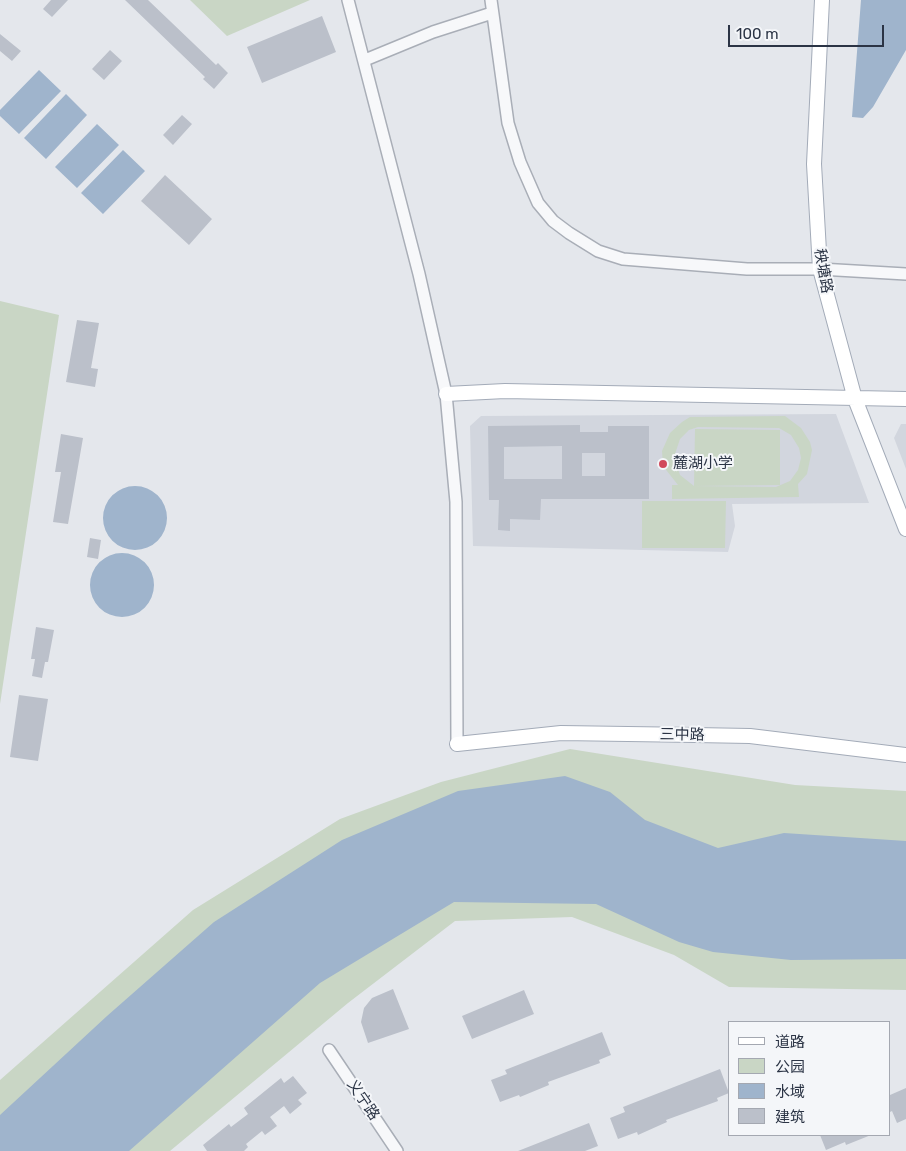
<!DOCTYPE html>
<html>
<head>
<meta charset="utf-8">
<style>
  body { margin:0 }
  #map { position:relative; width:906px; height:1151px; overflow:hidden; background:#e4e7ec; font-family:Rubik,"Noto Sans SC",sans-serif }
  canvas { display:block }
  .legend { position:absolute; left:728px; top:1021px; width:162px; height:115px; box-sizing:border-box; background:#f4f6f9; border:1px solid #a4a8b1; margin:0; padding:6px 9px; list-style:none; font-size:15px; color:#2b3445 }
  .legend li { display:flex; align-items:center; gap:10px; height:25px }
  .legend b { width:25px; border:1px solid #a4a8b1 }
  .scale { position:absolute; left:728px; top:25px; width:156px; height:22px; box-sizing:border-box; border:2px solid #2b3445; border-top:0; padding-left:6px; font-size:15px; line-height:18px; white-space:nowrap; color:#2b3445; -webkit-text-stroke:4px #f4f6f9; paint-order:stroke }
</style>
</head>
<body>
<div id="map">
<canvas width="906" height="1151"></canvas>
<ul class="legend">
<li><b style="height:6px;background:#fff"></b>道路</li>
<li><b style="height:14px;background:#c9d6c5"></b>公园</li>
<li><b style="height:14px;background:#9fb4cc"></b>水域</li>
<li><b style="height:14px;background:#bbc0ca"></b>建筑</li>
</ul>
<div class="scale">100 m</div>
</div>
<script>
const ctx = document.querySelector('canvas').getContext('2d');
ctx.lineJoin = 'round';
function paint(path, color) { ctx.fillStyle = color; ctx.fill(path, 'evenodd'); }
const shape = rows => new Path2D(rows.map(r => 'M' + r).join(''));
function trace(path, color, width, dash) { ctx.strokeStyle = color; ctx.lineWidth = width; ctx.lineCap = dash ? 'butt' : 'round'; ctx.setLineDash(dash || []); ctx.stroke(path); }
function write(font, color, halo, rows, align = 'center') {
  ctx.font = font + ' Rubik,"Noto Sans SC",sans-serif'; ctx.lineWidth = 4; ctx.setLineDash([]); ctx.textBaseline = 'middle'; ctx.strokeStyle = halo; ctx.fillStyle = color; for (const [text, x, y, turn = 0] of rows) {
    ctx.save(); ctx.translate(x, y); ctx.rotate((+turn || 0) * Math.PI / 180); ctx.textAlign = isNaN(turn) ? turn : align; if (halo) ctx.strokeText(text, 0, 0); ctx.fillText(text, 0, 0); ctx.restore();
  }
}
const built = shape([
  [836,414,869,503,732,504,735,526,728,552,473,546,470,426,481,416],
  [901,424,906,424,906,469,894,438]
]);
const green = shape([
  [190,0,310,0,227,36],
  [0,301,59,315,0,704],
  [785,416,801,428,810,442,812,450,807,474,798,484,799,497,672,499,672,485,678,485,663,466,662,451,670,433,682,422,690,417],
  [698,427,779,428,791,435,799,448,801,458,798,470,790,481,776,487,694,486,680,475,674,457,680,439,689,430],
  [695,429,780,430,780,485,694,486],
  [642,501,726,501,725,548,642,548],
  [570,749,795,785,906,791,906,990,729,987,674,955,572,917,455,921,348,1003,170,1151,0,1151,0,1080,193,910,340,819,441,782]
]);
const water = shape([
  [861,0,906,0,906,50,873,107,863,118,852,117],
  [39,70,61,91,19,134,0,116,0,110],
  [66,94,87,115,46,159,24,138],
  [97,124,119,145,77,188,55,167],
  [123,150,145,171,103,214,81,193],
  '103 518a32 32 0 1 1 64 0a32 32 0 1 1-64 0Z',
  '90 585a32 32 0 1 1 64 0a32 32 0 1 1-64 0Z',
  [565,776,610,792,645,820,718,848,784,833,906,841,906,959,791,960,713,952,679,942,596,904,454,902,320,983,129,1151,0,1151,0,1115,107,1016,214,922,342,840,458,791]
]);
const building = shape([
  [51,0,68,0,52,17,43,9],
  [125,0,148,0,216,65,218,63,228,73,214,89,203,79,205,77],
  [322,16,336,52,262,83,247,47],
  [0,34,21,51,12,61,0,51],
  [110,50,122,61,104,80,92,69],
  [182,115,192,124,173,145,163,135],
  [165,175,212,219,189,245,141,201],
  [77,320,99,323,91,368,98,369,95,387,66,382],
  [580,425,580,432,608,432,608,426,649,426,649,499,541,499,540,520,510,519,510,531,498,530,499,500,489,500,488,426],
  [562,446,562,479,504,479,504,447],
  [582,453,605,453,605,476,582,476],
  [61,434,83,438,68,524,53,522,61,472,55,472],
  [90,538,101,540,98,559,87,557],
  [36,627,54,630,48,662,45,662,42,678,32,676,35,659,31,659],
  [19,695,48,699,38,761,10,757],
  [393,989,409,1029,368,1043,361,1022,364,1008,372,998],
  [524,990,534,1014,472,1039,462,1016],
  [602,1032,611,1055,599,1060,600,1063,548,1082,549,1085,520,1097,519,1095,500,1102,491,1080,507,1074,505,1070],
  [720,1069,729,1093,717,1098,718,1101,666,1120,667,1122,638,1135,637,1132,618,1139,610,1118,625,1112,623,1107],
  [293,1076,307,1093,298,1100,302,1104,290,1114,284,1106,270,1117,277,1126,265,1135,262,1131,246,1144,248,1147,244,1151,207,1151,203,1145,229,1124,231,1127,248,1114,244,1108,281,1078,284,1083],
  [906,1088,906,1119,897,1123,892,1111,890,1112,890,1095],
  [589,1123,598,1146,585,1151,518,1151],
  [820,1135,871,1135,846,1145,845,1142,826,1150]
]);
const minor = shape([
  [348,0,419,274,446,394,456,502,457,744],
  [491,0,508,123,520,162,538,203,553,221,569,233,598,251,623,259,747,269,820,269,906,274],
  [365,60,433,32,492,13],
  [329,1050,397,1151]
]);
const major = shape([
  [822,0,814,164,820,269,855,399,906,529],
  [446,394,505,391,906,399],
  [457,744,561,733,695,735,750,736,906,755]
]);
const markers = [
  [663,464,5,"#d1495b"]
];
const streetNames = [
  ["秧塘路",823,271,80],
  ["三中路",682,735,1],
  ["义宁路",363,1100,56]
];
const poiNames = [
  ["麓湖小学",673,464]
];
paint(built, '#d2d6de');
paint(green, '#c9d6c5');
paint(water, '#9fb4cc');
paint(building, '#bbc0ca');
trace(minor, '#a9aeb7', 14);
trace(major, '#a3abb8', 16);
trace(minor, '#f7f8fa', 11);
trace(major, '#fff', 14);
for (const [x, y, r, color] of markers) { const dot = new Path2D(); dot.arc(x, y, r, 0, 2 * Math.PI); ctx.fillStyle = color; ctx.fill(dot); trace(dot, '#f4f6f9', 2); }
write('15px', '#2b3445', '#f4f6f9', streetNames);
write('15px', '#2b3445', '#f4f6f9', poiNames, 'left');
</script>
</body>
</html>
